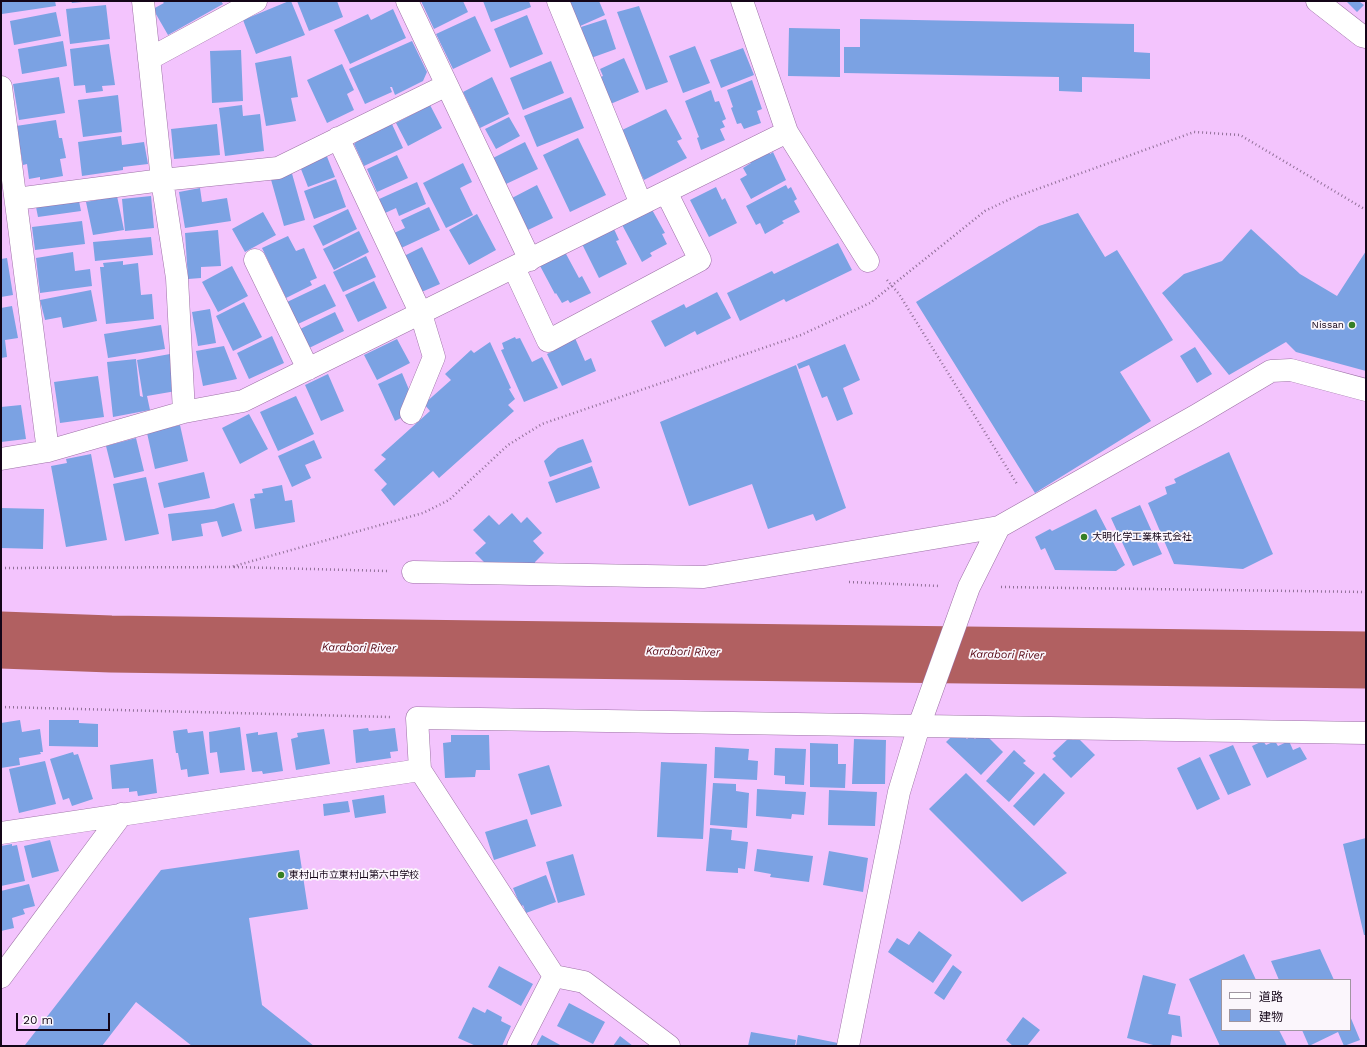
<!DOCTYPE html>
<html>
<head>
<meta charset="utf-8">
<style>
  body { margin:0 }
  #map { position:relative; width:1367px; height:1047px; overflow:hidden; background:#f3c4fd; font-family:"Work Sans","Noto Sans JP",sans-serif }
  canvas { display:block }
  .frame { position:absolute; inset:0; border:2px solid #140518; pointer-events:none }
  .legend { position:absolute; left:1221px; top:979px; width:130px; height:52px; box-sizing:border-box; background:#fbf6fc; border:1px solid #9f96a1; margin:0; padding:5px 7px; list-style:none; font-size:12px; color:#140518 }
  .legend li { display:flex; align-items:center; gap:8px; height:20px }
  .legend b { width:20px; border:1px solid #9f96a1 }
  .scale { position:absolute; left:16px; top:1013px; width:94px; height:18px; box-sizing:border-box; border:2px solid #140518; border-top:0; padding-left:5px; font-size:12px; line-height:14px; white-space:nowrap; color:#140518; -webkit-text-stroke:3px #fbf6fc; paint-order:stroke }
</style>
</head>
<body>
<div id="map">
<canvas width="1367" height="1047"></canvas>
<div class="frame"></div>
<ul class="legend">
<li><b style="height:5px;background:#fff"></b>道路</li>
<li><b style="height:11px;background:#7ba2e3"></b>建物</li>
</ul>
<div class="scale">20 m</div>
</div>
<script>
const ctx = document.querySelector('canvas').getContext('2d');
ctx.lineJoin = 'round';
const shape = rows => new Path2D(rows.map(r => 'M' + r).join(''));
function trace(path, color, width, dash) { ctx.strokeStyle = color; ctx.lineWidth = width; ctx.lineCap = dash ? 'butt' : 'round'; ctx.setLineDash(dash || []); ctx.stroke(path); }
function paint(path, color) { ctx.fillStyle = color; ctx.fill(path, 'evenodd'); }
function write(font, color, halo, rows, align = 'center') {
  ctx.font = font + ' "Work Sans","Noto Sans JP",sans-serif'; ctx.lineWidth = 3.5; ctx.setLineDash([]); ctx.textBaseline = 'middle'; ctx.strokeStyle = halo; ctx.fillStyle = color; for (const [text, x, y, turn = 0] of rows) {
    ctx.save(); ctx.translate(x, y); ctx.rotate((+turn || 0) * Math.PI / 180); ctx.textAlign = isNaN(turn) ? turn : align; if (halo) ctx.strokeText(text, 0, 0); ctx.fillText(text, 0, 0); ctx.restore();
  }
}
const river = shape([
  [1,640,111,644,325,647,1366,660]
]);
const building = shape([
  [1,1,55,1,56,6,2,14],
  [71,1,82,1,82,2,72,3],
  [162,1,221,1,223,4,168,35,153,9,164,3],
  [289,1,291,1,305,35,256,54,243,20],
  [297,1,337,1,343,17,309,31],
  [421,1,463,1,468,12,434,29],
  [483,1,529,1,531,7,491,22],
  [567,1,599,1,605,15,578,27],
  [1346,1,1361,1,1360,2,1364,5,1357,12],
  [106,5,110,39,70,44,66,9],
  [639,6,668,82,646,90,617,12],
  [393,9,406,38,350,64,334,30,368,14,371,20],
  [56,12,61,36,14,45,10,21],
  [527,15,543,54,510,68,494,29],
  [475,16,491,51,453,69,436,34],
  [606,19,616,49,591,58,581,27],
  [860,19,1134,24,1134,52,1150,53,1150,79,1082,77,1082,92,1059,91,1059,77,844,73,844,47,860,47],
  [789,28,840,29,840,77,788,76],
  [63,41,67,66,22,74,18,49],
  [412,41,427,72,423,81,395,95,392,87,390,87,392,92,365,104,349,69],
  [109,44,115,85,102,86,103,91,86,93,85,85,74,86,70,49],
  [695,46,710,83,683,93,669,56],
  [743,48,754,75,721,88,710,60],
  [241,50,243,101,212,103,210,51],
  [291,56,298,97,291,98,296,121,266,126,255,63],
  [624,58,639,92,608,105,596,79,603,76,600,69],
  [551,61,564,93,523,110,510,78],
  [342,64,354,90,347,94,354,110,327,123,307,80],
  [59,77,65,113,19,120,13,84],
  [492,77,509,114,480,128,463,92],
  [752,80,762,109,757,111,761,123,744,129,741,123,737,124,731,108,733,107,727,90],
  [711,90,715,102,719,101,726,119,722,121,725,127,720,129,725,140,701,150,697,138,699,137,685,101],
  [118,95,122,132,83,137,78,100],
  [571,97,584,128,537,147,524,116],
  [242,105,243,116,260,114,264,151,225,156,219,108],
  [430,105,442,128,408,146,396,123],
  [666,109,682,139,677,141,687,158,644,180,620,131],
  [509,117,520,136,496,149,485,129],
  [56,120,59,138,62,138,66,158,60,159,63,176,40,180,40,177,29,179,27,164,23,165,16,126],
  [391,122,403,148,364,166,354,144,365,134],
  [217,124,220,155,174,159,171,129],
  [121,136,122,145,144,142,148,164,123,167,123,170,82,176,78,142],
  [578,138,606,195,570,212,543,155],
  [525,142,538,169,506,184,493,158],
  [769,151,770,154,773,152,786,180,751,199,740,179,747,175,743,168,751,163,750,161],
  [326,154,335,177,308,187,299,164],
  [397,155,408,178,377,192,367,169],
  [463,163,472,182,460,188,473,215,446,228,423,183],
  [291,170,305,220,284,226,270,176],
  [336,179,346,207,314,219,304,191],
  [417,182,426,204,399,216,396,208,383,214,377,200],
  [537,185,553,218,528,230,512,198],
  [786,185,788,189,791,187,797,199,794,201,800,212,782,221,784,223,765,234,760,223,756,225,746,206],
  [716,187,722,200,725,198,737,223,709,237,690,200],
  [200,188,202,202,227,198,231,221,185,228,179,192],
  [117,196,124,230,93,235,86,202],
  [151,196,154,228,125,231,122,199],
  [79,201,81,211,38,217,36,207],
  [650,206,665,233,662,234,667,244,650,253,652,256,642,262,620,221],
  [429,207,440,230,399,249,392,234,405,228,401,220],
  [348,209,357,229,323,246,313,226],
  [263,212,276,235,245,252,232,229],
  [1078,213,1105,257,1117,250,1173,340,1120,372,1151,421,1035,493,916,302,1039,226],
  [477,214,496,250,469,265,449,230],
  [82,221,85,244,35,250,32,227],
  [614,229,619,240,616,241,627,264,599,278,581,242],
  [1251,229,1300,274,1337,296,1366,251,1366,371,1296,352,1286,342,1229,375,1162,293,1184,274,1222,261],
  [218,230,221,266,201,267,201,278,188,279,185,233],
  [359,231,369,252,334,270,323,249],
  [288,236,296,251,304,248,317,278,310,281,312,285,286,298,262,248],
  [151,237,153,255,95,261,93,242],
  [838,243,852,270,786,302,784,299,740,321,727,293,772,271,774,274],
  [422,247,440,284,417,294,400,258],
  [73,252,75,271,90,269,92,286,40,293,36,258],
  [565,252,579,278,582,276,591,293,570,303,568,300,562,303,556,293,555,294,539,264],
  [366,256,376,277,343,292,333,272],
  [7,258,13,295,1,297,1,259],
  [123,261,123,265,138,263,141,295,152,294,154,319,106,324,100,267,104,267,103,263],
  [232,266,248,296,218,312,202,282],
  [374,281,387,308,358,322,345,295],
  [325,284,336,306,298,324,287,302],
  [91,290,97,321,63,328,61,317,45,320,40,300],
  [717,292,731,318,697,335,695,331,665,347,651,321,684,304,686,308],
  [244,302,262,337,233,351,216,316],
  [12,306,18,338,5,340,7,357,1,358,1,308],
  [210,309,216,343,198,346,192,312],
  [335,312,344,331,305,350,296,331],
  [161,325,165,349,108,358,104,334],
  [272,336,284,363,249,379,237,353],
  [515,337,516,339,520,338,532,362,542,357,558,388,524,402,501,350,504,349,502,343],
  [575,338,585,361,591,358,596,371,562,386,547,354,553,351,550,346],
  [397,339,410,363,377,380,364,355],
  [490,342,511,388,509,389,515,399,508,405,514,411,439,478,433,471,394,506,381,490,387,484,374,470,386,459,381,455,430,411,424,404,451,380,445,374,471,350,474,353],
  [845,344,860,380,843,388,853,414,837,421,827,396,822,398,809,365,799,369,797,364],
  [224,346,237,379,203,386,196,351],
  [1195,347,1212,374,1197,383,1180,356],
  [170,354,176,391,147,396,150,410,113,417,107,362,136,359,140,396,143,397,137,360],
  [796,365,846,508,816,521,813,514,768,529,752,484,689,506,660,422],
  [402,373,410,392,403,417,395,421,378,384],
  [328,374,344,411,321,421,305,385],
  [98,376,104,417,60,423,54,382],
  [296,396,314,434,278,451,260,412],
  [21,405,26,439,1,442,1,407],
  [249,414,268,449,240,464,222,428],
  [180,425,188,461,155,469,147,433],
  [136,438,144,471,114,478,106,446],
  [583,439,592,462,550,477,544,461,558,448],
  [314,440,322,458,305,465,311,478,292,487,278,456],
  [1229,452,1273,554,1243,569,1174,564,1148,503,1167,494,1165,487,1176,483,1174,479],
  [91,454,107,540,66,547,51,466,67,463,66,459],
  [592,466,600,488,556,503,548,482],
  [204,472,210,498,164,508,158,483],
  [146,477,159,534,125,541,113,484],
  [282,485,285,501,292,500,295,522,255,529,250,499,255,498,254,494,263,493,262,489],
  [234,503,242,531,222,537,217,521,201,524,203,536,172,541,168,514,214,509],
  [1140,505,1162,554,1133,566,1111,518],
  [1,508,44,509,43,549,1,548],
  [1096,509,1125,565,1116,571,1055,570,1045,548,1041,550,1035,537,1050,529,1052,531],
  [512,513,521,523,527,517,542,533,533,541,544,553,535,562,535,567,521,567,521,563,485,563,475,553,486,543,473,530,489,515,499,525],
  [20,720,22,732,40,729,43,752,40,752,41,754,19,758,20,765,1,768,1,723],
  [49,720,79,720,79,723,98,724,98,747,49,746],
  [240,727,245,770,220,773,217,752,210,753,209,732],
  [368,728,369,731,395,728,398,751,390,752,391,758,356,763,353,730],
  [187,729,188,733,203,731,209,774,188,777,187,769,181,770,178,753,176,753,173,731],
  [324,729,330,764,296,770,291,739,298,737,297,733],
  [982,731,1003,752,981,775,946,742,955,733,961,733,967,739,971,735,975,739],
  [258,732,258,735,277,732,283,771,263,774,262,771,252,772,246,734],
  [451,735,489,735,490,770,476,770,475,777,445,778,443,743,451,742],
  [1070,737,1073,740,1077,737,1095,755,1071,778,1052,759,1056,756,1053,753],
  [854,739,886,740,885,784,852,784],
  [1263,741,1266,745,1275,741,1278,746,1289,741,1293,750,1300,747,1307,759,1267,778,1252,746],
  [810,743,838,744,838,764,846,764,845,788,810,787],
  [1233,745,1251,785,1228,795,1209,755],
  [715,747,749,749,748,760,758,761,757,780,714,778],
  [775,748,806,749,804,785,785,784,785,776,774,775],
  [1014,750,1026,761,1023,763,1035,773,1009,802,986,781],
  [73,752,74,755,78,754,93,799,72,806,69,798,63,800,50,759],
  [1200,757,1220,799,1197,810,1177,768],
  [153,759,157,793,138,796,137,791,129,792,129,788,112,789,110,765],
  [45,761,56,804,19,813,9,769],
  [661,762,707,764,703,839,657,837],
  [549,765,562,806,531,815,518,774],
  [966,773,1067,873,1022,902,929,809],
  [1044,773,1065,793,1034,826,1013,806],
  [713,783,736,784,736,791,749,793,747,828,710,825],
  [757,789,806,792,804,815,792,814,791,819,756,816],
  [829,790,877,792,875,826,828,825],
  [384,795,386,813,355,818,352,800],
  [348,801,350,812,324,816,323,804],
  [527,819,536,846,494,860,485,832],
  [710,828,732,830,731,840,748,842,745,869,738,868,738,873,706,871],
  [1366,838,1366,935,1364,935,1343,844],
  [50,840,59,871,32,878,24,846],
  [12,844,12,846,17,845,25,881,1,886,1,846],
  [757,849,813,856,809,882,770,877,771,874,754,871],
  [299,850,308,909,249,918,262,1005,314,1046,192,1046,136,1002,102,1046,25,1045,161,870],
  [829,851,868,858,863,892,823,885],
  [573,854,585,895,558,903,546,862],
  [546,875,556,902,526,913,523,905,521,907,513,888],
  [29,884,35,906,23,909,25,914,12,918,14,928,1,931,1,891],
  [919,931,952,955,933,983,888,952,897,938,909,945],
  [1320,949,1334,980,1279,980,1271,961],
  [1244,954,1256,980,1222,980,1222,1030,1279,1030,1287,1046,1220,1046,1189,979],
  [953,965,962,972,944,1000,934,993],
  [499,966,533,984,521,1006,488,987],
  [1143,975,1176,984,1168,1014,1180,1016,1182,1037,1172,1035,1170,1046,1157,1046,1127,1038],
  [569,1003,605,1022,593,1044,557,1026],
  [473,1007,485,1013,487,1009,502,1017,501,1021,511,1026,502,1046,476,1046,458,1038],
  [1350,1016,1360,1040,1344,1046,1338,1032,1309,1046,1302,1030,1350,1030],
  [1023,1017,1040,1030,1027,1046,1013,1046,1006,1040],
  [751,1032,796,1040,795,1046,748,1046],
  [542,1035,562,1046,536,1046],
  [798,1035,838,1043,837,1046,796,1046],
  [620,1036,633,1046,613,1046]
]);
const path = shape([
  [887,280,899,294,1017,484],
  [234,567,387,571],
  [1,568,231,567,423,513,449,500,508,445,542,424,801,335,870,303,985,211,1010,199,1194,132,1240,135,1366,210],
  [849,582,940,586],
  [1001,587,1366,592],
  [1,707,390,717]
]);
const minor = shape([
  [143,1,162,180,177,278,184,412],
  [407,1,530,260],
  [558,1,641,204],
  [742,1,787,132,868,261],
  [1317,1,1362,36,1366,37],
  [149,59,256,1],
  [1,87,48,451],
  [338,138,421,314,434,357,411,413],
  [16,199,162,180,278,168,447,85],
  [255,260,308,369],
  [514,268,548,341,700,260,666,192],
  [1,459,48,451,184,412,243,401,787,132],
  [413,572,704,577,999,527],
  [420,770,554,976,518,1046],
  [1,833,420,770,417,718,1366,733],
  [554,976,584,982,669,1046],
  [1,977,122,814],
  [848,1046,899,792,919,726,969,587,999,527,1197,415,1271,371,1291,370,1366,390]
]);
const markers = [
  [1352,325,4,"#367f25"],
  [1084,537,4,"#367f25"],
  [281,875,4,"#367f25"]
];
const poiNames = [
  ["Nissan",1344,325,"right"],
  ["大明化学工業株式会社",1092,537],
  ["東村山市立東村山第六中学校",289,875]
];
const waterNames = [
  ["Karabori River",359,648,1],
  ["Karabori River",683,652,1],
  ["Karabori River",1007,655,1]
];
trace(river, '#b16061', 57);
paint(building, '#7ba2e3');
trace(minor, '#9d71a6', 23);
trace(path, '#917098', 2.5, [1, 3]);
trace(minor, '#fff', 22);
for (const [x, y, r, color] of markers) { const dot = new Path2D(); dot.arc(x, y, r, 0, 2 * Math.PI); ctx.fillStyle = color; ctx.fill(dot); trace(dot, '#fbf6fc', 1.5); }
write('10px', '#140518', '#fbf6fc', poiNames, 'left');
write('italic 11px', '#560713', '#fbf6fc', waterNames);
</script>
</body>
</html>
